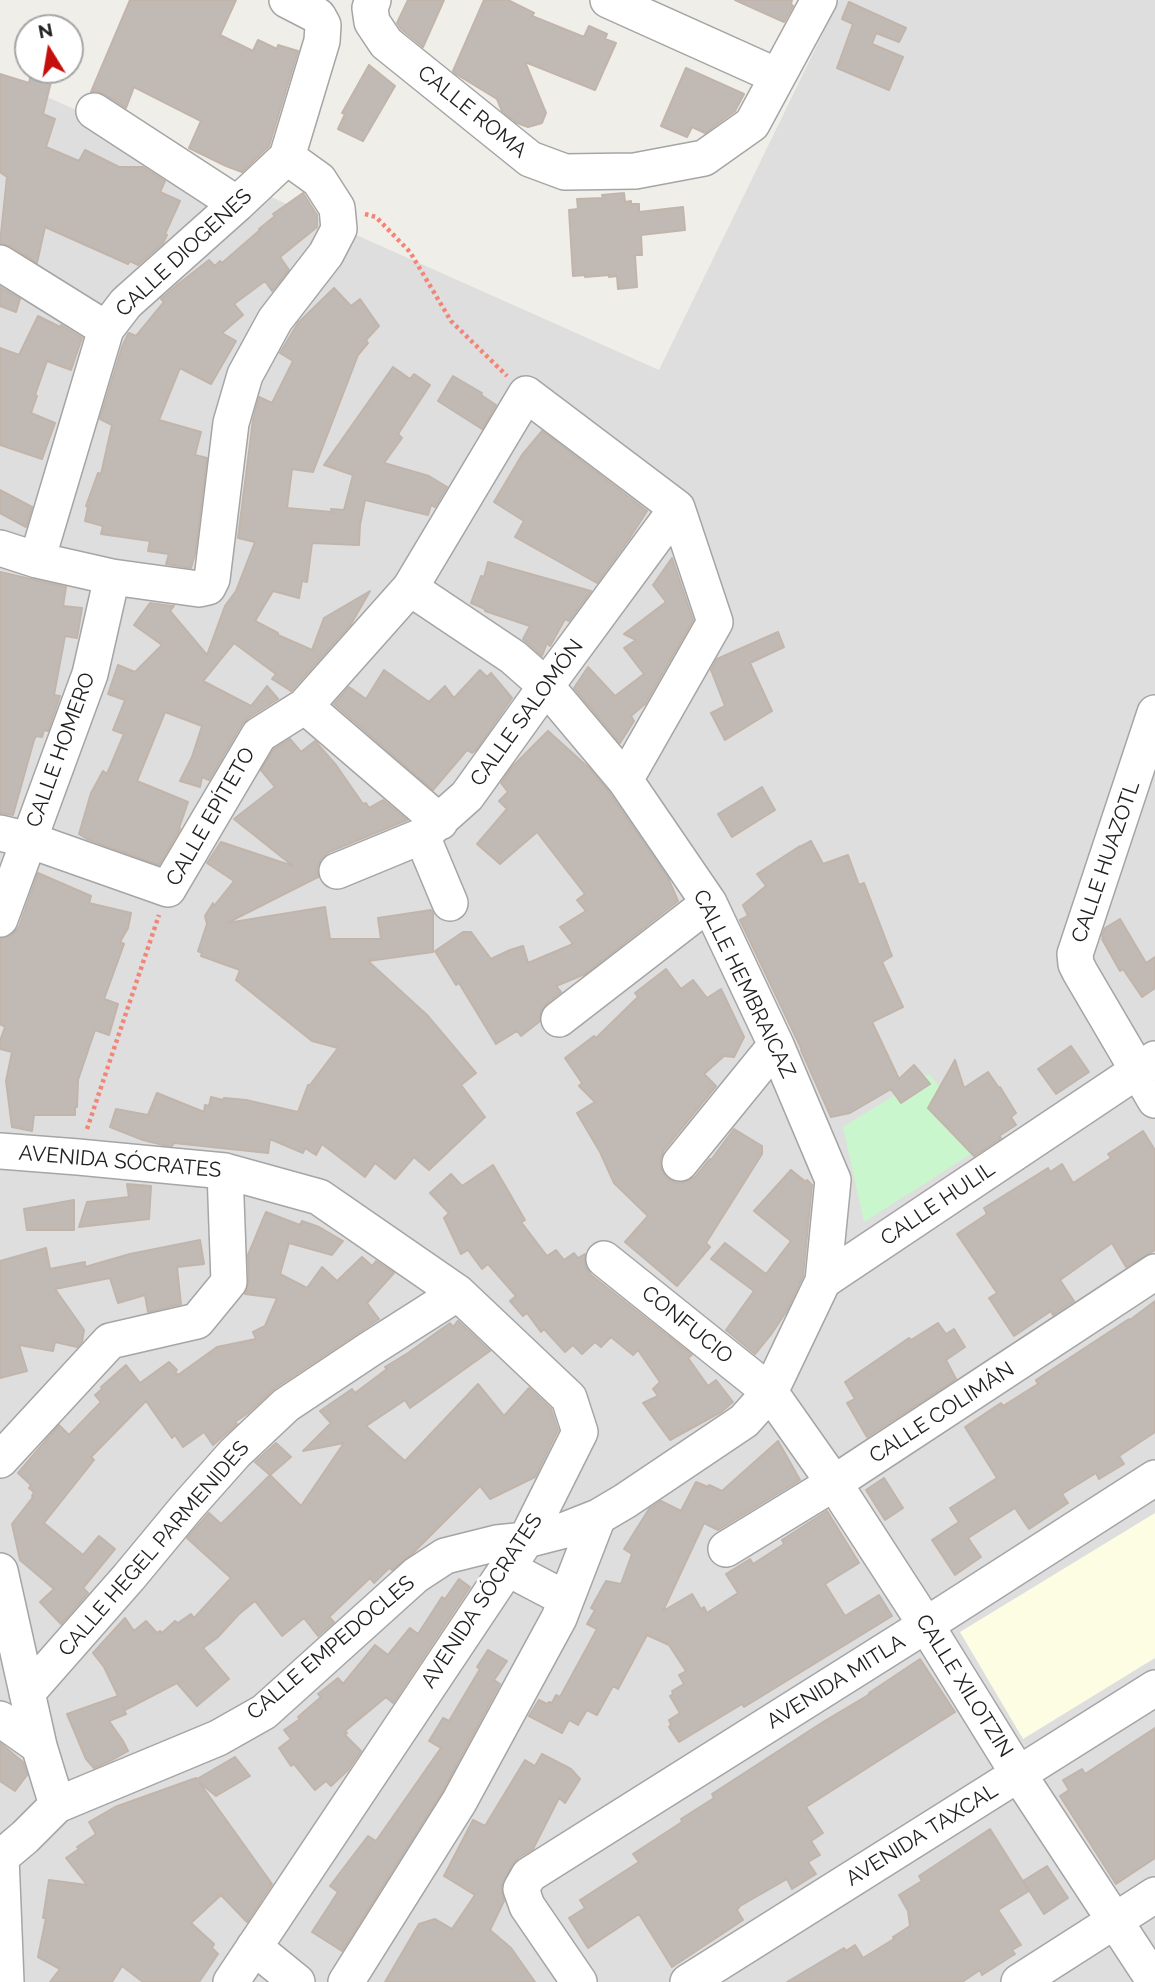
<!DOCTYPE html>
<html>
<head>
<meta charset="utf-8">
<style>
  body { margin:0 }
  #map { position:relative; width:1155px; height:1982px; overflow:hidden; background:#f0eee8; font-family:Raleway,sans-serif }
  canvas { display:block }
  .north { position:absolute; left:14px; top:14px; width:70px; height:70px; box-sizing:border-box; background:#fff; border:2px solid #a6a6a6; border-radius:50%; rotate:349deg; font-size:19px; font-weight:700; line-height:28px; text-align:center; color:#212121 }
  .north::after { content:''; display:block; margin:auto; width:24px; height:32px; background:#c40f0d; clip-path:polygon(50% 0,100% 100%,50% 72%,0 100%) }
</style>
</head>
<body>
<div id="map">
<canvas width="1155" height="1982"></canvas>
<div class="north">N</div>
</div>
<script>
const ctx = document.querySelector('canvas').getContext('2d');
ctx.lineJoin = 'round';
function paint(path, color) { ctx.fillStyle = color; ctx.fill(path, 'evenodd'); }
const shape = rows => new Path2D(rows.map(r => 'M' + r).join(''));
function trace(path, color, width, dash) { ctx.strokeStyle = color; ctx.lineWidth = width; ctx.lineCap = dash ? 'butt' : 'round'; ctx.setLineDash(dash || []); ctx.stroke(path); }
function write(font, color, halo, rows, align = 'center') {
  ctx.font = font + ' Raleway,sans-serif'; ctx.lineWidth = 6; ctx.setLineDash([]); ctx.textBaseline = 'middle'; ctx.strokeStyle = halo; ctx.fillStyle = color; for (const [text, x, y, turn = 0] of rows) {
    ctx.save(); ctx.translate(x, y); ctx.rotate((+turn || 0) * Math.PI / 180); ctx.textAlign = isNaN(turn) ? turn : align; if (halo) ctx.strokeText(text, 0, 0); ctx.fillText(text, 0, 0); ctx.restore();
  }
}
const residential = shape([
  [839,0,1155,0,1155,1982,0,1982,0,76,659,370]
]);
const education = shape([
  [1155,1513,1155,1658,1023,1739,960,1632]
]);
const park = shape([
  [929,1074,987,1144,864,1222,843,1127]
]);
const building = shape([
  [130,0,236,0,220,35,253,51,258,40,277,49,278,45,298,51,269,146,242,172,226,166,189,148,201,121,134,87,126,108,104,94,96,91,91,92,130,0],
  [408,0,444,0,423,47,401,29,397,23,408,0],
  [484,0,508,0,534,13,532,16,584,37,589,26,607,34,605,39,616,43,595,90,525,62,546,113,542,123,528,127,517,123,502,111,497,99,456,74,453,71,484,0],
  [735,0,792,0,791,4,793,6,784,22,735,0],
  [849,2,906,28,899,42,876,33,872,44,903,57,889,90,837,68,853,24,842,19,849,2],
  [369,65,395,86,363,141,338,129,345,114,342,113,369,65],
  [686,68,744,94,735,111,705,133,692,127,687,137,661,126,686,68],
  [32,70,54,70,43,114,55,119,46,147,79,161,85,150,119,167,143,167,165,181,160,192,180,201,165,234,167,235,163,243,138,265,130,261,128,264,45,227,37,263,11,246,0,243,7,177,0,172,0,74,29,83,32,70],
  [303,193,317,215,317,227,280,257,289,270,272,291,265,281,234,304,243,315,222,333,236,341,211,384,180,368,159,420,201,432,195,455,207,458,195,554,191,568,166,564,169,554,148,551,150,541,101,534,103,526,85,521,88,507,86,506,98,473,101,474,112,425,100,419,122,347,128,334,129,333,136,336,164,302,161,299,177,285,209,260,215,266,220,261,222,263,260,230,259,229,275,216,273,214,303,193],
  [624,193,625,202,631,201,631,204,639,204,639,212,683,207,685,230,641,235,642,255,635,255,637,287,618,289,617,276,609,277,609,275,585,277,585,275,573,276,569,210,578,209,577,199,603,198,602,195,624,193],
  [0,287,20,299,16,312,0,306,0,287],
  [334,288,351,306,360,299,379,326,366,340,368,343,358,355,313,472,292,469,287,508,332,512,331,509,344,510,353,475,324,465,393,367,410,379,414,374,430,385,398,434,402,438,384,463,429,476,447,487,435,507,431,505,428,515,365,500,360,525,359,545,312,543,307,582,302,581,299,598,273,591,255,621,278,633,278,635,312,650,324,618,370,591,351,624,291,691,272,679,276,674,234,643,203,681,251,706,267,686,278,699,248,718,242,724,209,780,202,777,200,787,180,781,192,757,202,726,165,712,137,781,188,802,179,828,180,829,159,865,87,839,79,834,91,793,103,771,107,774,124,734,113,730,125,700,108,694,118,665,135,672,162,645,134,625,150,603,172,606,174,606,170,611,207,655,225,606,236,591,255,542,238,538,253,420,259,397,272,403,293,361,280,353,298,323,334,288],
  [38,316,60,327,61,325,82,338,71,370,47,361,35,395,37,396,31,413,55,423,42,459,0,445,0,348,19,355,38,316],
  [453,376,482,393,481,395,496,405,482,429,438,401,453,376],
  [542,431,647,511,629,539,597,583,515,537,524,521,494,502,522,455,542,431],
  [0,490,32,507,26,527,0,513,0,490],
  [672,558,693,620,645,704,631,716,634,721,620,743,574,688,588,667,615,696,644,674,624,648,636,640,624,634,666,602,653,585,672,558],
  [488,562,591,591,569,621,565,619,550,646,547,643,542,656,523,639,530,626,485,611,485,609,471,603,481,576,484,577,488,562],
  [0,572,66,587,63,606,82,608,77,638,65,636,54,695,60,696,48,731,44,730,42,737,36,736,34,740,13,815,0,813,0,572],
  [778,632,784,647,750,663,772,711,725,740,711,713,725,706,711,670,717,659,778,632],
  [384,670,429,702,445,686,454,698,480,670,487,677,491,673,512,698,476,750,472,753,467,750,433,790,334,704,349,687,366,699,384,670],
  [548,731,589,768,609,792,668,878,678,901,585,974,556,986,561,992,547,1003,541,1011,539,1022,521,1036,517,1031,496,1044,459,983,456,985,435,951,463,932,471,932,491,959,510,950,523,946,528,963,573,944,560,927,586,911,577,900,585,894,537,832,500,864,477,844,507,809,499,801,508,792,501,783,512,767,548,731],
  [290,739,301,752,315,741,336,765,363,804,366,803,369,808,383,800,407,820,329,852,321,859,317,868,318,877,227,923,325,907,330,939,381,939,378,918,431,910,433,913,433,952,368,961,427,1015,476,1073,461,1085,485,1117,429,1170,414,1157,395,1179,375,1163,365,1177,322,1144,316,1155,305,1148,303,1153,270,1139,268,1153,174,1143,172,1146,163,1145,143,1140,110,1127,116,1109,148,1115,157,1093,204,1112,205,1105,209,1106,211,1097,223,1100,224,1098,246,1100,298,1112,308,1085,310,1085,338,1048,312,1041,236,980,240,970,201,956,202,953,198,951,207,924,205,916,213,903,214,906,234,881,207,863,221,842,293,866,234,819,275,787,261,770,274,749,290,739],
  [762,787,775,810,732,837,718,814,762,787],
  [811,841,823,864,848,855,859,885,864,883,892,956,882,962,903,1007,872,1022,899,1079,914,1065,930,1084,901,1103,891,1089,850,1113,831,1117,801,1050,802,1050,740,920,748,916,743,905,766,886,757,874,800,846,800,847,811,841],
  [38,873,91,896,89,903,131,913,128,928,120,942,124,944,104,999,118,1004,109,1035,95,1030,78,1080,77,1107,75,1107,75,1115,34,1115,32,1131,12,1127,6,1081,12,1052,0,1049,0,1041,5,1027,0,1024,0,939,12,935,19,927,38,873],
  [1120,919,1146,963,1155,957,1155,988,1142,997,1123,969,1120,971,1102,939,1104,938,1102,936,1105,928,1120,919],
  [666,969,681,989,693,980,707,998,721,989,744,1037,734,1057,724,1056,704,1074,716,1086,664,1150,660,1160,662,1171,668,1179,676,1183,688,1181,696,1176,710,1159,711,1160,734,1129,762,1146,762,1154,706,1243,710,1247,677,1286,625,1242,648,1216,614,1183,600,1152,577,1113,595,1102,579,1086,582,1083,565,1058,594,1036,596,1038,638,997,635,993,666,969],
  [1071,1046,1089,1072,1056,1094,1038,1069,1071,1046],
  [955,1060,964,1088,988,1072,999,1088,1000,1087,1016,1113,1011,1117,1016,1125,999,1136,1001,1138,974,1156,928,1108,955,1060],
  [1143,1131,1155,1150,1155,1250,1126,1267,1112,1243,1060,1280,1074,1301,1053,1315,1051,1311,1014,1336,989,1298,997,1293,957,1234,987,1214,984,1208,1048,1168,1050,1172,1062,1164,1073,1183,1111,1158,1108,1154,1143,1131],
  [493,1165,525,1220,521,1222,547,1256,556,1250,564,1260,574,1253,578,1258,585,1254,585,1266,591,1275,692,1355,688,1358,708,1386,716,1380,733,1402,721,1412,670,1440,643,1403,658,1396,653,1389,660,1382,638,1350,633,1355,611,1337,601,1347,595,1342,582,1354,573,1345,565,1352,544,1329,541,1332,527,1313,523,1316,510,1301,516,1296,488,1264,482,1269,468,1250,461,1254,444,1218,449,1213,430,1193,451,1174,462,1186,493,1165],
  [791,1170,806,1182,807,1180,812,1185,803,1276,786,1312,772,1333,755,1354,726,1330,754,1291,711,1259,725,1243,766,1274,791,1241,754,1211,791,1170],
  [127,1184,151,1186,149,1219,79,1227,87,1202,129,1197,127,1184],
  [74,1200,74,1230,27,1230,24,1209,74,1200],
  [266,1212,300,1225,302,1221,319,1227,343,1241,332,1255,289,1243,280,1274,307,1288,322,1267,337,1281,362,1257,372,1266,376,1261,394,1273,367,1303,379,1319,275,1388,248,1413,235,1422,237,1424,213,1445,204,1432,183,1447,175,1435,172,1438,146,1401,91,1457,94,1460,44,1523,83,1555,99,1536,115,1549,83,1588,88,1593,61,1624,40,1602,54,1589,20,1560,12,1524,33,1497,32,1496,34,1492,29,1488,31,1485,18,1473,59,1425,69,1435,101,1402,95,1395,102,1389,101,1387,126,1365,140,1383,169,1362,177,1370,175,1372,178,1375,217,1347,256,1339,253,1332,265,1326,277,1298,245,1294,249,1281,248,1255,266,1212],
  [200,1240,204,1264,177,1267,181,1304,148,1312,145,1295,118,1303,110,1278,55,1289,84,1330,82,1342,77,1347,55,1342,53,1351,19,1345,27,1371,0,1378,0,1261,46,1248,50,1269,85,1262,85,1267,130,1254,200,1240],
  [1155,1301,1155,1432,1119,1456,1124,1464,1099,1479,1096,1473,1062,1494,1068,1503,1029,1529,1015,1508,968,1538,981,1557,955,1575,932,1540,959,1522,950,1508,997,1478,965,1427,1001,1403,1003,1406,1038,1384,1036,1380,1129,1319,1130,1320,1155,1301],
  [458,1321,490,1351,410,1408,405,1400,366,1426,405,1461,478,1384,504,1416,529,1388,551,1409,558,1430,535,1477,490,1499,480,1486,412,1554,392,1570,389,1568,374,1583,370,1578,329,1617,334,1622,318,1636,304,1618,282,1636,255,1601,239,1614,217,1638,203,1648,229,1679,197,1706,177,1683,125,1710,122,1706,126,1714,109,1721,123,1741,128,1751,114,1759,94,1768,86,1759,67,1714,118,1696,104,1667,93,1653,125,1618,134,1631,146,1621,157,1633,160,1631,162,1633,175,1621,178,1623,191,1614,194,1618,231,1578,187,1538,209,1513,221,1524,270,1475,301,1506,344,1443,303,1451,331,1423,320,1411,352,1389,355,1393,387,1369,385,1367,408,1353,450,1323,453,1327,458,1321],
  [938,1323,946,1334,954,1329,965,1347,946,1360,956,1379,867,1437,847,1403,855,1399,845,1382,909,1338,911,1340,938,1323],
  [778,1441,800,1480,718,1530,704,1523,663,1611,692,1594,701,1609,704,1607,707,1613,738,1593,726,1574,750,1559,753,1564,784,1544,782,1540,827,1511,859,1563,825,1584,845,1616,879,1595,892,1616,744,1707,742,1704,679,1742,669,1727,671,1725,669,1720,680,1713,670,1696,673,1694,672,1691,684,1684,679,1675,686,1671,669,1645,647,1635,618,1689,613,1686,597,1715,587,1710,578,1725,569,1720,562,1733,529,1716,539,1700,547,1704,549,1702,552,1703,556,1695,560,1697,597,1629,587,1624,595,1610,591,1608,606,1581,621,1584,632,1554,624,1549,649,1509,661,1501,681,1511,696,1482,708,1487,709,1485,722,1491,778,1441],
  [276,1443,291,1457,270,1475,255,1462,276,1443],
  [884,1478,903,1508,885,1520,866,1490,884,1478],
  [459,1579,470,1587,393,1703,386,1697,345,1731,347,1733,345,1735,361,1751,348,1770,331,1786,326,1781,315,1790,294,1764,291,1766,279,1748,291,1739,284,1730,300,1719,298,1717,321,1697,318,1694,338,1678,343,1684,375,1645,388,1655,410,1628,418,1634,442,1597,445,1599,459,1579],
  [488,1650,507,1661,494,1680,500,1684,442,1792,342,1951,312,1932,338,1892,330,1886,368,1836,376,1841,441,1748,429,1741,443,1718,449,1721,480,1669,477,1667,488,1650],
  [920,1659,955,1712,806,1807,823,1833,811,1841,820,1855,808,1862,816,1874,792,1889,787,1879,740,1906,737,1910,743,1920,672,1967,639,1914,588,1948,569,1918,585,1908,580,1900,639,1862,633,1854,682,1822,681,1819,714,1798,712,1794,823,1722,870,1694,869,1693,920,1659],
  [1155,1728,1155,1858,1116,1884,1060,1796,1069,1790,1063,1780,1082,1769,1085,1774,1155,1728],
  [0,1743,23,1762,27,1775,15,1791,0,1781,0,1743],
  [542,1754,571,1769,580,1779,565,1803,559,1798,533,1849,518,1858,512,1865,501,1887,504,1901,490,1930,511,1948,535,1982,385,1982,419,1924,435,1919,452,1929,475,1895,444,1876,473,1820,485,1826,525,1760,535,1766,542,1754],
  [235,1757,250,1776,216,1796,199,1782,272,1884,247,1922,221,1895,191,1923,214,1944,212,1948,218,1954,199,1982,143,1982,122,1966,112,1982,50,1982,60,1969,38,1957,46,1918,43,1918,49,1880,87,1885,66,1858,79,1849,77,1847,96,1834,89,1822,115,1807,196,1778,197,1779,235,1757],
  [990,1829,1029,1891,998,1910,1021,1945,1012,1950,1015,1954,982,1975,980,1970,962,1982,787,1982,844,1948,846,1951,855,1945,863,1958,894,1939,893,1937,910,1926,908,1911,899,1895,922,1881,919,1876,990,1829],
  [1047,1866,1068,1898,1044,1914,1023,1881,1047,1866]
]);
const path = shape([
  [365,214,376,217,410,252,451,321,507,376],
  [87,1129,159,915]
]);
const minor = shape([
  [373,0,370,8,372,22,386,43,530,159,565,172,635,171,704,158,752,124,819,0],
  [608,0,777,76],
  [94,111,237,204],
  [0,263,106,329],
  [0,548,37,560,112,577,199,589,208,587,212,579,231,423,245,375,275,320,326,254,339,229,337,208,319,180,287,157],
  [37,560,106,329,126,303,237,204,287,157,322,41,323,25,318,16,287,0],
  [410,588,513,657,546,686,625,780,709,903,776,1045,833,1180,823,1281],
  [305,706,440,822],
  [1155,713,1075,954,1076,964,1080,972,1155,1100],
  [0,833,29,840,168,889,259,735,305,706,410,588,526,394,677,508,715,622,625,780],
  [422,836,450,903],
  [337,871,422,836,467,796,546,686,677,508],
  [0,919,90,674,112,577],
  [559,1019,709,903],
  [0,1151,78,1157,225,1171,319,1197,458,1293,569,1398,580,1432,526,1540,231,1982],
  [680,1163,776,1045],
  [604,1259,770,1392,834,1483,926,1625,1019,1775,1155,1982],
  [0,1460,110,1341,197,1321,229,1282,225,1171],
  [726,1549,834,1483,1155,1272],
  [507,1568,566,1599],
  [0,1571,39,1746,57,1805],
  [27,1693,129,1577,187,1507,235,1453,286,1405,370,1349,458,1293],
  [0,1719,39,1746],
  [1,1857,6,1982],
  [0,1858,25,1837,57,1805,218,1738,264,1712,416,1575,445,1556,497,1543,526,1540,565,1530,598,1517,625,1501,744,1421,770,1392,823,1281,1155,1059],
  [254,1947,297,1982],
  [346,1982,459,1802,559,1618,598,1517],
  [579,1982,527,1906,521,1889,529,1875,926,1625,1155,1478],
  [688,1982,1155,1688],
  [1019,1982,1155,1895]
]);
const streetNames = [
  ["CALLE ROMA",472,112,39],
  ["CALLE DIOGENES",184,253,-43],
  ["CALLE SALOMÓN",527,713,-54],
  ["CALLE HOMERO",61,750,-70],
  ["CALLE EPÍTETO",211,817,-60],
  ["CALLE HUAZOTL",1106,862,-71],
  ["CALLE HEMBRAICAZ",744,984,64],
  ["AVENIDA SÓCRATES",120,1162,5],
  ["CALLE HULIL",938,1204,-34],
  ["CONFUCIO",687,1325,39],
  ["CALLE COLIMÁN",942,1413,-33],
  ["CALLE HEGEL PARMENIDES",154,1549,-49],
  ["AVENIDA SÓCRATES",482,1601,-57],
  ["CALLE EMPEDOCLES",331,1648,-40],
  ["AVENIDA MITLA",836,1682,-32],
  ["CALLE XILOTZIN",964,1686,58],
  ["AVENIDA TAXCAL",922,1835,-32]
];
paint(residential, '#dfdede');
paint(education, '#fdfde4');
paint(park, '#c9f6cd');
paint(building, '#c1bab4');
trace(building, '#c1b5ab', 2);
trace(minor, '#a5a5a5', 38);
trace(path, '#f18678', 4.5, [3.5, 3.5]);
trace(minor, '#fff', 35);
write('21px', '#212121', '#fff', streetNames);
</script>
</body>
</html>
